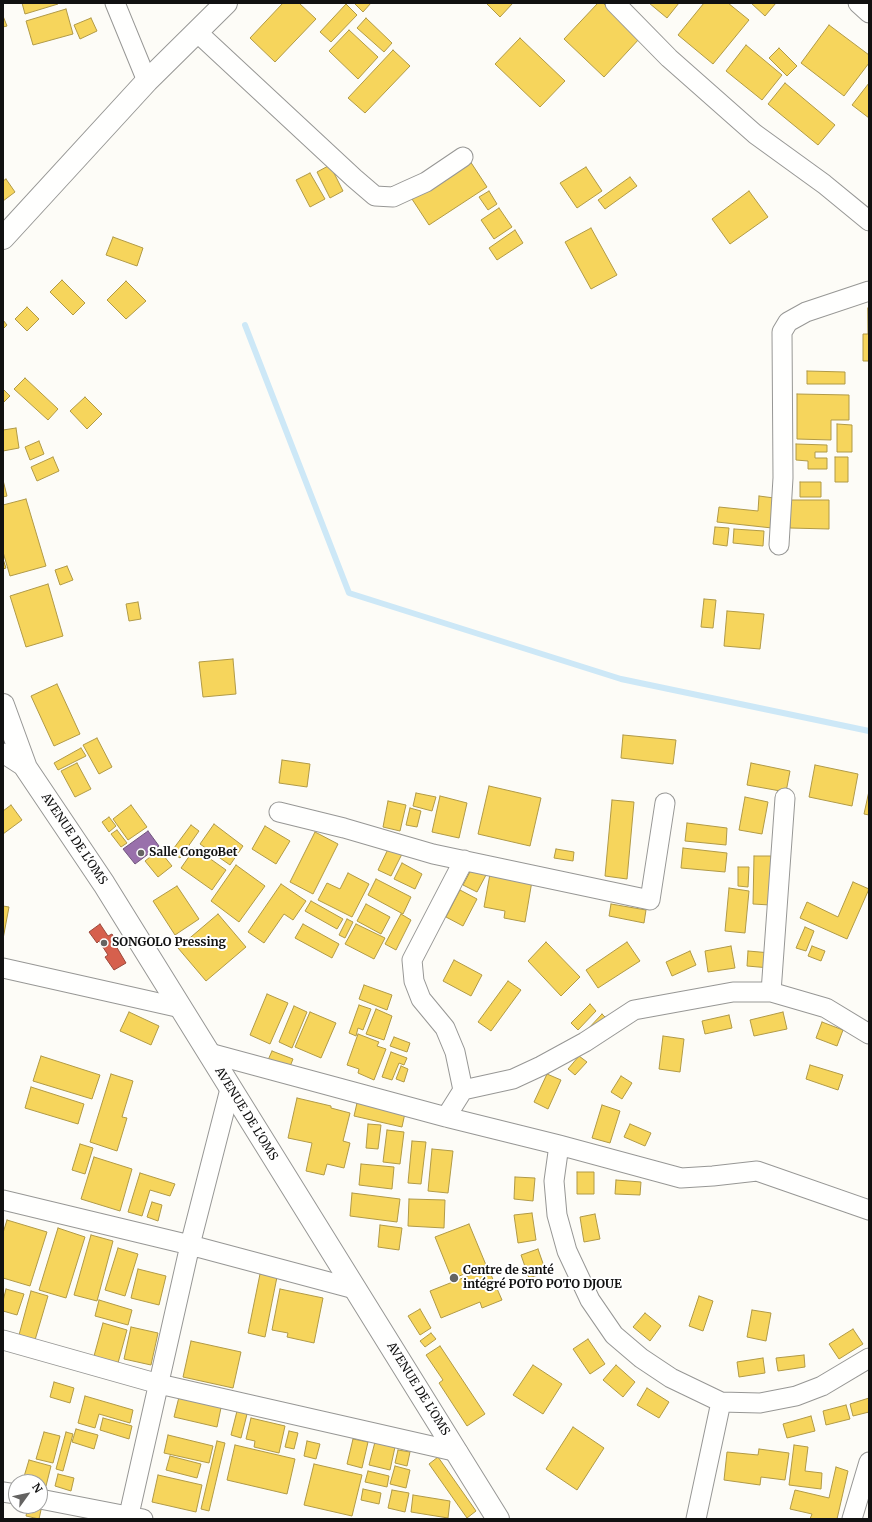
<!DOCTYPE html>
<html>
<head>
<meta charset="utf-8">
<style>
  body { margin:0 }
  #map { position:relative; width:872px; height:1522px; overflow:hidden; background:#fdfcf7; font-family:Merriweather,serif }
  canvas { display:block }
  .frame { position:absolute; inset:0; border:4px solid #111; pointer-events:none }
  .north { position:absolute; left:8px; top:1474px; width:40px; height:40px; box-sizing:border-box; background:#fff; border:1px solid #a0a0a0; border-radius:50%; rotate:57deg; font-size:11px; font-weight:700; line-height:16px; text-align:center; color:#111 }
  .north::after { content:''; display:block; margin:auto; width:14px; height:18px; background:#646362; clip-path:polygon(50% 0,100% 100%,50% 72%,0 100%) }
</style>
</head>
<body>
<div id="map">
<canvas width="872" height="1522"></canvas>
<div class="frame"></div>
<div class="north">N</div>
</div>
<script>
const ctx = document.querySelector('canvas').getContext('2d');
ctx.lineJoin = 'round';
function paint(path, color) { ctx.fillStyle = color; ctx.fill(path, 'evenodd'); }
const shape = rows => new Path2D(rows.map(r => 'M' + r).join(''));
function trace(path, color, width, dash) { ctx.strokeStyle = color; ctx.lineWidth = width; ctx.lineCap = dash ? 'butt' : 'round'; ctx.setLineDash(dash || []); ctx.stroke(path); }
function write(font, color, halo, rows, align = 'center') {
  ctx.font = font + ' Merriweather,serif'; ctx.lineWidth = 4; ctx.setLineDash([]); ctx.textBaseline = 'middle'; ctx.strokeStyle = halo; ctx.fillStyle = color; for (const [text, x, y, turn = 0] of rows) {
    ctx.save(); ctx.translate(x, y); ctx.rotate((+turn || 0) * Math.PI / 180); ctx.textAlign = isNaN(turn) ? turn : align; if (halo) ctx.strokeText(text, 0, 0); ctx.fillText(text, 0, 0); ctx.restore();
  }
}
const homes = shape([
  [22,3,58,3,58,4,25,14,22,3],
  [283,3,299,3,316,19,275,62,250,38,283,3],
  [354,3,371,3,363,12,354,3],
  [486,3,513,3,500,17,486,3],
  [598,3,603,3,640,38,604,77,564,39,598,3],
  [649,3,679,3,667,18,649,3],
  [704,3,728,3,749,20,713,64,678,35,704,3],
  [751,3,776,3,765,16,751,3],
  [346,4,357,15,331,42,320,32,346,4],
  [66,9,73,34,33,45,26,21,66,9],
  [3,16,7,26,3,27,3,16],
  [91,18,97,31,80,39,74,25,91,18],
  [366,18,392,43,384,52,357,28,366,18],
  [829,25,869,55,869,63,844,96,801,63,829,25],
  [349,30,378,57,358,79,329,51,349,30],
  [520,38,565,81,540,107,495,64,520,38],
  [746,45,782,75,762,100,726,71,746,45],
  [779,48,797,66,787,76,769,58,779,48],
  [393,50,410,66,365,113,348,98,393,50],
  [785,83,835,125,818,145,768,104,785,83],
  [869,83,869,118,852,105,869,83],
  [468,158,487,187,429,225,410,196,468,158],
  [330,165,343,191,330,198,317,172,330,165],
  [586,167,602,191,577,208,560,183,586,167],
  [310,173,325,199,310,207,296,180,310,173],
  [630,177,637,186,605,209,598,200,630,177],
  [6,179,15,192,3,201,3,181,6,179],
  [489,191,497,204,488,210,479,197,489,191],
  [749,191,768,217,730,244,712,219,749,191],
  [499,208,512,227,494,239,481,220,499,208],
  [591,228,617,275,591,289,565,242,591,228],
  [515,230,523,243,497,260,489,248,515,230],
  [113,237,143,248,137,266,106,255,113,237],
  [62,280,85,303,73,315,50,292,62,280],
  [126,281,146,301,126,319,107,300,126,281],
  [27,307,39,319,27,331,15,319,27,307],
  [868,308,869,361,863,361,863,334,868,334,868,308],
  [3,320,7,325,3,329,3,320],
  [807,371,845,372,845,384,807,384,807,371],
  [25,378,58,409,48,420,14,389,25,378],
  [3,389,10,396,3,403,3,389],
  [797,394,849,395,849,420,831,420,831,440,797,439,797,394],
  [85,397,102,414,87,429,70,411,85,397],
  [837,424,852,425,852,452,837,452,837,424],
  [16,428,19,448,3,451,3,430,16,428],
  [39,441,44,454,30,460,25,447,39,441],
  [796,444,827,445,827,452,815,452,815,458,827,458,827,469,808,469,808,461,796,460,796,444],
  [53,457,59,471,37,481,31,467,53,457],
  [835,457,848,457,848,482,835,482,835,457],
  [3,480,7,496,3,497,3,480],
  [800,482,821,482,821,497,800,497,800,482],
  [759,496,774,498,772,528,717,522,719,507,758,511,759,496],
  [26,499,46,566,10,576,3,552,3,505,26,499],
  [790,500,829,500,829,529,790,528,790,500],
  [715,527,729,528,727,546,713,544,715,527],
  [734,529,764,531,763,546,733,543,734,529],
  [3,559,6,568,3,569,3,559],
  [67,566,73,580,60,585,55,570,67,566],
  [48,584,63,636,26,647,10,596,48,584],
  [704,599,716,600,713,628,701,627,704,599],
  [138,602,141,619,129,621,126,604,138,602],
  [727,611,764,614,760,649,724,646,727,611],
  [233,659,236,694,203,697,199,662,233,659],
  [57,684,80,734,54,746,31,696,57,684],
  [623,735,676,740,673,764,621,758,623,735],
  [97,738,112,767,99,774,83,745,97,738],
  [81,748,86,756,58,770,54,763,81,748],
  [282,760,310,764,307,787,279,783,282,760],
  [77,763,91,789,75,797,61,771,77,763],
  [751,763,790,771,786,792,747,785,751,763],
  [815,765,858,774,852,806,809,797,815,765],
  [489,786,541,798,530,846,478,834,489,786],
  [869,791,869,815,864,814,869,791],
  [416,793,436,797,432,811,413,806,416,793],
  [440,796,467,803,459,838,432,832,440,796],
  [745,797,768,802,762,834,739,830,745,797],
  [612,800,634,802,627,879,605,876,612,800],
  [388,801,406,805,400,831,383,827,388,801],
  [11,805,22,820,3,834,3,811,11,805],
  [131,805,147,827,128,840,113,819,131,805],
  [410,808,421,811,417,827,406,825,410,808],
  [109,817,116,826,109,832,102,822,109,817],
  [687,823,727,828,726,845,685,841,687,823],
  [214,824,243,846,230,865,200,844,214,824],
  [191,825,199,831,180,858,171,852,191,825],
  [265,826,290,841,276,864,252,849,265,826],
  [117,830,127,843,121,847,111,834,117,830],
  [315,832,338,844,313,894,290,882,315,832],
  [389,847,402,854,391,876,378,870,389,847],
  [195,848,226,870,212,890,181,868,195,848],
  [683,848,727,853,725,872,681,868,683,848],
  [556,849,574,852,573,861,554,858,556,849],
  [159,850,172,866,158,877,145,861,159,850],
  [754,856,771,856,770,905,753,904,754,856],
  [402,863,422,874,415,889,394,879,402,863],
  [236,865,265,886,239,922,211,901,236,865],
  [738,867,749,867,748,887,738,886,738,867],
  [472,868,486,875,477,892,463,885,472,868],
  [348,873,369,884,352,917,318,900,327,883,340,889,348,873],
  [490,874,532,881,525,922,504,918,505,911,484,907,490,874],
  [376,879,411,897,403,914,368,895,376,879],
  [853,882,869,889,847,939,800,918,807,902,838,917,853,882],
  [281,884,306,901,293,920,284,914,264,943,248,932,281,884],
  [177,886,199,919,175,935,153,901,177,886],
  [729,888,749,891,745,933,725,931,729,888],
  [460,890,477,899,463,926,446,917,460,890],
  [311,901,343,919,337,929,305,911,311,901],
  [366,904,390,917,381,934,357,921,366,904],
  [611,904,646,910,644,923,609,916,611,904],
  [3,906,9,907,3,939,3,906],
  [218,914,246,947,206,981,178,948,218,914],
  [401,914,411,920,396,950,385,944,401,914],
  [347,919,353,922,345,938,339,935,347,919],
  [303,924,339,944,332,958,295,938,303,924],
  [356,924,385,938,374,959,345,944,356,924],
  [805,927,814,931,806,951,796,948,805,927],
  [546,942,580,977,561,996,528,961,546,942],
  [627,942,640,961,598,988,586,970,627,942],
  [731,946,735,968,708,972,705,951,731,946],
  [812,946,825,951,821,961,808,956,812,946],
  [690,951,696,965,672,976,666,962,690,951],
  [748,951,771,953,770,968,747,966,748,951],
  [454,960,482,975,471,996,443,981,454,960],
  [508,981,521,990,491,1031,478,1022,508,981],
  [364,985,392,995,387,1010,359,999,364,985],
  [267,994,288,1003,270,1044,250,1035,267,994],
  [590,1004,596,1011,578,1030,571,1023,590,1004],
  [359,1005,371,1009,363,1030,358,1028,356,1036,349,1033,359,1005],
  [294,1006,307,1012,292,1048,279,1042,294,1006],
  [376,1009,392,1016,384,1040,366,1034,376,1009],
  [129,1012,159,1026,151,1045,120,1031,129,1012],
  [310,1012,336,1023,321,1058,295,1047,310,1012],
  [783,1012,787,1029,754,1036,750,1020,783,1012],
  [602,1014,607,1019,587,1030,602,1014],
  [729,1015,732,1028,705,1034,702,1021,729,1015],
  [822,1022,843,1030,837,1046,816,1038,822,1022],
  [358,1034,379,1042,377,1046,386,1049,374,1080,358,1073,359,1069,347,1065,358,1034],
  [663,1036,684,1039,680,1072,659,1069,663,1036],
  [394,1037,410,1043,407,1052,390,1046,394,1037],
  [272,1051,293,1059,289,1069,268,1060,272,1051],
  [391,1052,407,1058,404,1065,399,1063,392,1080,382,1077,391,1052],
  [41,1056,100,1075,92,1099,33,1081,41,1056],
  [579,1056,587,1062,575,1075,568,1069,579,1056],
  [810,1065,843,1075,838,1090,806,1079,810,1065],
  [401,1066,408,1069,404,1082,396,1079,401,1066],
  [111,1074,133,1081,122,1117,127,1118,117,1151,90,1142,111,1074],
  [547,1074,561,1080,548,1109,534,1102,547,1074],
  [621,1076,632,1083,622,1099,611,1092,621,1076],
  [31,1087,84,1104,78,1124,25,1108,31,1087],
  [297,1098,331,1106,331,1108,350,1113,343,1141,350,1143,344,1168,327,1164,324,1175,306,1171,312,1143,288,1138,297,1098],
  [357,1103,405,1113,402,1127,354,1116,357,1103],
  [602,1105,620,1111,610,1143,592,1138,602,1105],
  [368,1124,381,1125,378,1149,366,1148,368,1124],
  [630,1124,651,1133,645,1146,624,1137,630,1124],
  [387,1130,404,1132,400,1164,383,1162,387,1130],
  [412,1141,426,1142,421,1184,408,1183,412,1141],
  [80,1144,93,1148,85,1174,72,1170,80,1144],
  [432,1149,453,1151,448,1193,428,1191,432,1149],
  [94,1157,132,1169,120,1211,81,1199,94,1157],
  [361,1164,394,1167,392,1189,359,1185,361,1164],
  [577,1172,594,1172,594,1194,577,1194,577,1172],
  [140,1173,175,1184,170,1196,150,1190,142,1216,128,1212,140,1173],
  [515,1177,535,1178,533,1201,514,1199,515,1177],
  [616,1180,641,1182,640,1195,615,1194,616,1180],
  [352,1193,400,1199,397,1222,350,1216,352,1193],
  [409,1199,445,1200,444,1228,408,1226,409,1199],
  [152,1202,162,1205,158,1221,147,1217,152,1202],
  [532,1213,536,1240,518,1243,514,1215,532,1213],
  [595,1214,600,1239,584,1242,580,1217,595,1214],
  [7,1220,47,1232,30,1286,3,1278,3,1233,7,1220],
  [469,1224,486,1265,452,1279,435,1237,469,1224],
  [380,1225,402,1228,399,1250,378,1247,380,1225],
  [58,1228,85,1237,66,1298,39,1290,58,1228],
  [91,1235,113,1241,97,1301,74,1295,91,1235],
  [118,1248,138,1254,125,1296,105,1290,118,1248],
  [538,1249,546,1272,529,1278,521,1255,538,1249],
  [488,1268,502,1300,482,1308,480,1302,441,1318,430,1291,488,1268],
  [138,1269,166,1276,159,1305,131,1298,138,1269],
  [260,1274,277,1277,265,1337,248,1333,260,1274],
  [6,1289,24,1294,17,1315,3,1311,3,1301,6,1289],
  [280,1289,323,1298,314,1343,287,1337,288,1333,272,1330,280,1289],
  [31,1291,48,1296,35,1340,19,1335,31,1291],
  [699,1296,713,1301,703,1331,689,1326,699,1296],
  [99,1300,132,1310,128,1325,95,1316,99,1300],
  [420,1309,431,1328,420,1335,408,1316,420,1309],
  [752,1310,771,1313,766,1341,747,1337,752,1310],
  [645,1313,661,1326,650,1341,633,1327,645,1313],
  [103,1323,127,1330,118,1363,94,1356,103,1323],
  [131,1327,158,1333,151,1365,124,1359,131,1327],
  [853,1329,863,1344,839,1359,829,1344,853,1329],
  [431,1333,436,1339,425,1347,420,1341,431,1333],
  [588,1339,605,1364,590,1374,573,1349,588,1339],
  [191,1341,241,1352,233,1388,183,1377,191,1341],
  [440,1346,485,1414,467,1426,439,1383,443,1380,426,1355,440,1346],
  [804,1355,805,1367,778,1371,776,1358,804,1355],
  [763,1358,765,1373,739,1377,737,1362,763,1358],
  [533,1365,562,1384,543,1414,513,1395,533,1365],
  [616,1365,635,1382,623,1397,603,1380,616,1365],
  [54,1382,74,1388,70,1403,50,1397,54,1382],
  [647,1388,669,1402,659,1418,637,1405,647,1388],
  [180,1393,222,1403,217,1427,174,1417,180,1393],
  [85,1396,133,1410,130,1423,99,1414,95,1428,78,1423,85,1396],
  [869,1398,869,1412,853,1416,850,1404,869,1398],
  [846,1405,850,1419,826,1425,823,1411,846,1405],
  [237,1411,247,1414,241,1438,231,1435,237,1411],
  [811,1416,815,1431,787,1438,783,1424,811,1416],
  [103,1418,132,1426,129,1439,100,1430,103,1418],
  [251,1418,285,1426,279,1453,254,1447,255,1441,246,1439,251,1418],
  [573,1427,604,1448,577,1490,546,1469,573,1427],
  [76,1429,98,1435,94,1449,72,1442,76,1429],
  [289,1431,298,1433,294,1449,285,1447,289,1431],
  [44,1432,60,1436,53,1463,36,1459,44,1432],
  [66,1432,73,1434,63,1471,56,1469,66,1432],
  [168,1435,213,1446,209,1463,164,1453,168,1435],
  [353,1439,368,1442,362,1468,347,1464,353,1439],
  [217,1441,225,1443,209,1511,201,1509,217,1441],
  [307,1441,320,1444,316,1459,304,1456,307,1441],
  [375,1442,395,1447,390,1470,369,1465,375,1442],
  [235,1445,295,1459,287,1494,227,1480,235,1445],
  [794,1445,808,1447,805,1471,822,1473,821,1489,789,1485,794,1445],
  [759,1449,789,1453,785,1480,761,1477,760,1485,724,1480,727,1452,758,1455,759,1449],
  [398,1450,410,1452,407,1466,395,1463,398,1450],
  [170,1456,201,1464,197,1478,166,1470,170,1456],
  [438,1457,476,1511,467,1518,429,1464,438,1457],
  [29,1460,51,1466,46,1486,40,1485,40,1482,23,1480,29,1460],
  [314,1464,362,1475,352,1516,304,1505,314,1464],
  [395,1466,410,1470,406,1488,390,1484,395,1466],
  [836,1467,848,1471,837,1519,810,1519,812,1514,790,1509,795,1490,829,1498,836,1467],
  [368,1471,389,1476,387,1487,365,1482,368,1471],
  [58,1474,74,1478,71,1491,55,1486,58,1474],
  [158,1475,202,1485,196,1512,152,1502,158,1475],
  [363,1489,381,1493,379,1504,361,1500,363,1489],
  [392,1490,409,1493,405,1512,388,1508,392,1490],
  [413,1495,450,1501,448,1518,411,1512,413,1495],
  [28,1506,41,1510,39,1519,26,1516,28,1506]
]);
const shops = shape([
  [100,924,108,936,112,934,118,944,116,946,126,963,114,970,105,957,108,955,99,941,97,943,89,932,100,924]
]);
const offices = shape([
  [148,831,159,846,135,864,123,849,148,831]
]);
const stream = shape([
  [245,325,349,593,621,679,869,731]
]);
const minor = shape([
  [115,3,147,81],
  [615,3,669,58,755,134,824,184,869,221],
  [858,3,869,13],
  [198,33,354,178,375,196,393,197,406,191,426,182,463,157],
  [779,545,783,478,782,332,788,322,806,312,869,291],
  [3,753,26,768],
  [279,812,344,828,433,854,650,900,665,803],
  [3,968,181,1008],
  [771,992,785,798],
  [209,1053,446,1117,559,1145,681,1178,713,1176,757,1171,869,1210],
  [463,1090,513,1079,541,1066,585,1042,634,1010,733,992,771,992,826,1008,869,1034],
  [446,1117,463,1090,455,1052,445,1028,421,999,414,981,412,960,464,860],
  [559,1145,554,1181,557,1215,567,1251,590,1300,614,1335,641,1358,671,1378,721,1402,760,1403,796,1396,822,1386,869,1358],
  [3,1200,190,1245,355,1289],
  [3,1340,159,1384,458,1452],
  [3,1492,16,1494],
  [40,1499,143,1519],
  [128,1519,190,1245,230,1089],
  [696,1519,721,1402],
  [852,1519,869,1462]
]);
const tertiary = shape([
  [3,238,147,81,226,3],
  [3,705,26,768,104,884,498,1519]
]);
const markers = [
  [141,853,4,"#646362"],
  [104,943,4,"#646362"],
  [454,1278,5,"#646362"]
];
const streetNames = [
  ["AVENUE DE L'OMS",74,839,56],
  ["AVENUE DE L'OMS",246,1114,58],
  ["AVENUE DE L'OMS",418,1389,58]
];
const poiNames = [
  ["Salle CongoBet",149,853],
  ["SONGOLO Pressing",112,943],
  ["Centre de santé",463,1271],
  ["intégré POTO POTO DJOUE",463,1285]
];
paint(homes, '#f6d55c');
trace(homes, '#b19a46', 1);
paint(shops, '#d6604d');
trace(shops, '#9b483b', 1);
paint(offices, '#9970ab');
trace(offices, '#70547d', 1);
trace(stream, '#cde8f7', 6);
trace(minor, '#979795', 21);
trace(tertiary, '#979795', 24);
trace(minor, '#fffffe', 19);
trace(tertiary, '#fffffe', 22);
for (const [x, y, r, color] of markers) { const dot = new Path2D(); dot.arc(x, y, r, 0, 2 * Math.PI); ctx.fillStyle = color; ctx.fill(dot); trace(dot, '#fff', 1.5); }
write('12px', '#111', '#fff', streetNames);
write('bold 12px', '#111', '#fff', poiNames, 'left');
</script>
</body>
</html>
